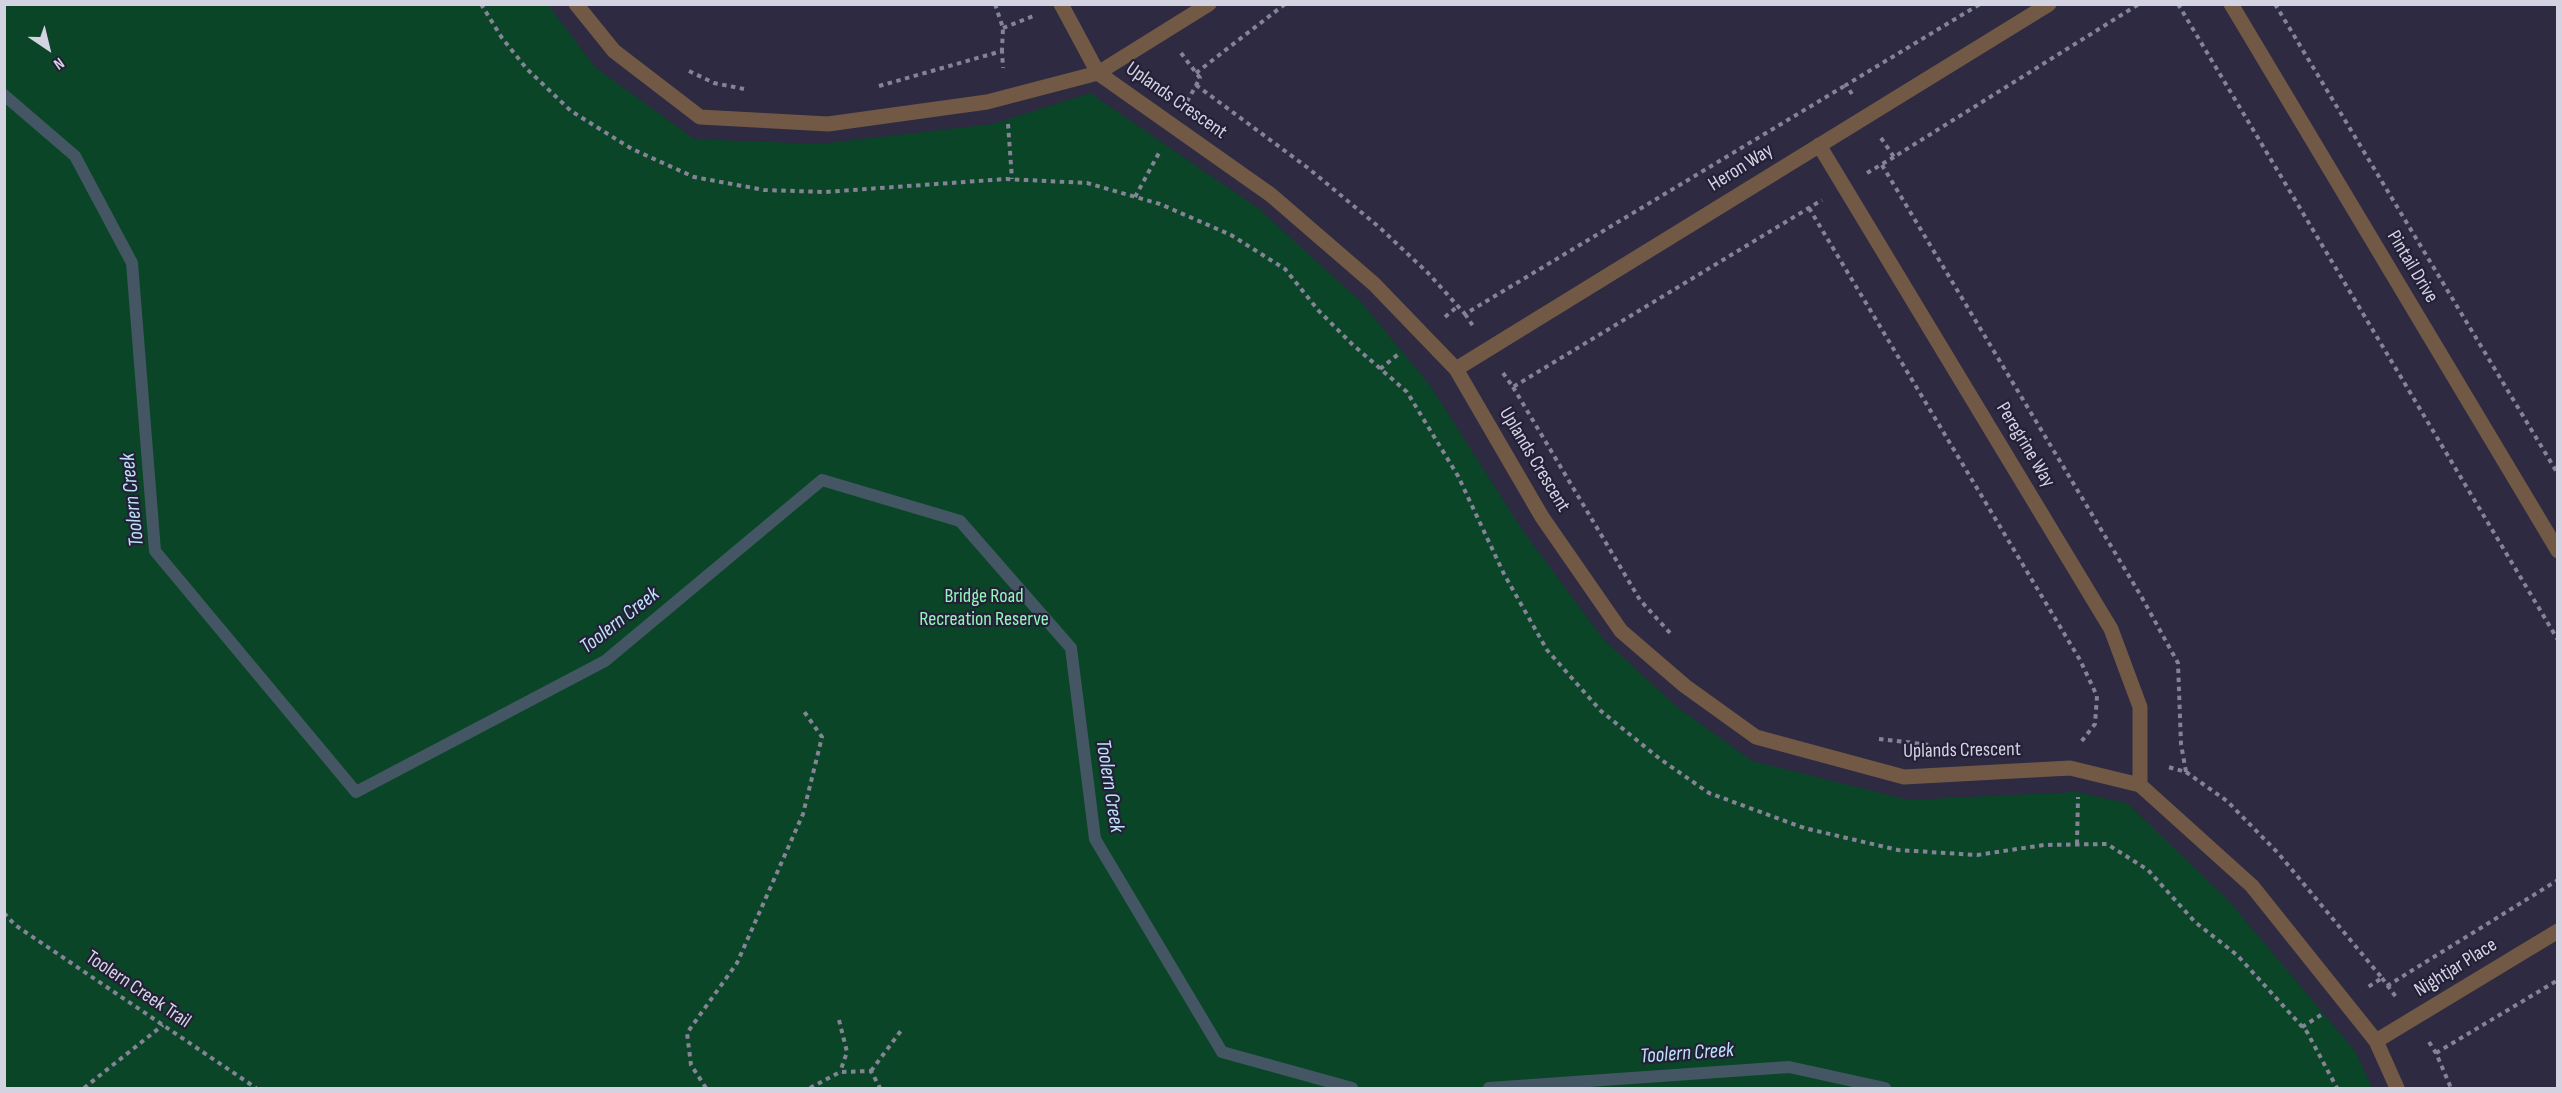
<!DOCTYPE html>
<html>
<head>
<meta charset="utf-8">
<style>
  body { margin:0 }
  #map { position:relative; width:2562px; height:1093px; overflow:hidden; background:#2d2a41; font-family:"Sofia Sans Condensed",sans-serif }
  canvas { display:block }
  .frame { position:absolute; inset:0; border:6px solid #d4d3e2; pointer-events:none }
  .north { position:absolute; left:18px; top:18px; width:60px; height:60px; -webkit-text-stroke:4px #232037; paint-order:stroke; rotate:145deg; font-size:16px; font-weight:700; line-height:24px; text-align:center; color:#d4d3e2 }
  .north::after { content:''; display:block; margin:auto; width:21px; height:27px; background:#d4d3e2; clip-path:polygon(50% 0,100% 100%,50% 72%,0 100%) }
</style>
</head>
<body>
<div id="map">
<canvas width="2562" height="1093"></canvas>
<div class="frame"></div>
<div class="north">N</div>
</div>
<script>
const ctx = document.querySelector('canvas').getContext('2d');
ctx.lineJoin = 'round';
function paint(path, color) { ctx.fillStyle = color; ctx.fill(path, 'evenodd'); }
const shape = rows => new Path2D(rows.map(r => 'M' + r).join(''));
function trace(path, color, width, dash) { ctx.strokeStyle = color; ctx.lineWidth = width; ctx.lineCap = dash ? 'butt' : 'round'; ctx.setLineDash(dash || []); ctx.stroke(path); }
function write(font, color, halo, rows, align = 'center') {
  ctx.font = font + ' "Sofia Sans Condensed",sans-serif'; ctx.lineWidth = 4.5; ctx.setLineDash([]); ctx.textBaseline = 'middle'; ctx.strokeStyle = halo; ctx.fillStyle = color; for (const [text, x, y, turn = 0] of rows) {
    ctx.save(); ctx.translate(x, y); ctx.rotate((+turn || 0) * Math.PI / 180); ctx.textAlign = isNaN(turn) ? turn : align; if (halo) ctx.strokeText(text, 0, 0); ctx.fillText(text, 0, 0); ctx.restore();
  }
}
const green = shape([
  [5,4,548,5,595,67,694,139,819,144,993,124,1090,93,1259,209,1360,301,1429,384,1523,531,1603,639,1677,707,1752,761,1908,800,2076,792,2127,803,2228,900,2355,1051,2372,1088,5,1088]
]);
const stream = shape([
  [4,95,75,156,132,263,155,551,356,792,605,661,822,480,960,521,1071,648,1095,839,1222,1052,1352,1088],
  [1489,1088,1789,1067,1885,1088]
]);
const path = shape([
  [481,4,502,38,527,69,571,111,632,149,694,177,764,190,825,192,1006,179,1087,183,1160,204,1231,235,1285,269,1318,310,1352,344,1407,392,1458,476,1504,574,1547,650,1601,711,1660,759,1709,793,1804,828,1898,850,1977,855,2044,845,2107,844,2148,870,2195,922,2237,955,2307,1032,2337,1088],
  [995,4,1003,28,1002,50],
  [2178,4,2558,640],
  [2275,4,2558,474],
  [1003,28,1036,15],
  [1181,53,1200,78,1187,102],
  [689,71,714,83,744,89],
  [1196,73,1285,4],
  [1196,85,1308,168,1379,227,1428,273,1465,314,1846,85],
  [879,86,1002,51,1003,68],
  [1852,94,1846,85,1980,4],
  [1008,124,1012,179],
  [1881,138,1894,157,2139,4],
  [1882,165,2141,596,2178,663,2181,744,2186,772,2168,767],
  [1867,173,1894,157],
  [1135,197,1160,151],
  [1809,208,2080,660,2097,696,2095,724,2081,742],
  [1465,314,1473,326],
  [1445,317,1458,306],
  [1380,369,1401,352],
  [1503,373,1513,387,1822,200],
  [1513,387,1640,600,1671,634],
  [1879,739,1931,745],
  [2186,772,2227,801,2278,853,2382,978,2368,987],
  [2077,844,2078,797],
  [4,913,15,925,256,1088],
  [2382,978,2396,997],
  [2387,986,2558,880],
  [839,1020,847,1052,840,1072],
  [2302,1027,2321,1015],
  [2429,1042,2436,1053,2451,1088],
  [2436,1053,2558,980],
  [871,1071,903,1028],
  [84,1088,163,1025],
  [706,1088,691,1065,687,1033,737,963,803,814,822,737,803,710],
  [810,1088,840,1072,871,1071,880,1088]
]);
const minor = shape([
  [576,4,614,51,700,117,828,124,987,102,1098,73,1209,4],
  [1061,4,1098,73,1271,195,1374,284,1456,369,1542,517,1621,631,1685,686,1756,737,1904,777,2070,768,2140,785,2252,886,2376,1041,2397,1088],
  [2231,4,2558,551],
  [1819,145,2111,629,2140,707,2140,785],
  [1456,369,2049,4],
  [2376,1041,2558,931]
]);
const streetNames = [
  ["Uplands Crescent",1176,101,35],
  ["Heron Way",1741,168,-32],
  ["Pintail Drive",2412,267,59],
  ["Peregrine Way",2025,445,59],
  ["Uplands Crescent",1534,460,59],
  ["Uplands Crescent",1962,751,-1],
  ["Nightjar Place",2456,968,-32],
  ["Toolern Creek Trail",138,990,34]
];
const parkNames = [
  ["Bridge Road",984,597],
  ["Recreation Reserve",984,620]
];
const waterNames = [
  ["Toolern Creek",133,500,-96],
  ["Toolern Creek",620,621,-38],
  ["Toolern Creek",1109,786,81],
  ["Toolern Creek",1687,1054,-4]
];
paint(green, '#0a4528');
trace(stream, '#445663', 12);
trace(path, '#858396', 4, [4.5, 4.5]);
trace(minor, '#715946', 15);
write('20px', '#d4d3e2', '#232037', streetNames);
write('20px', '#94f7ba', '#232037', parkNames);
write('italic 21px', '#bce2f9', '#232037', waterNames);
</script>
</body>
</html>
